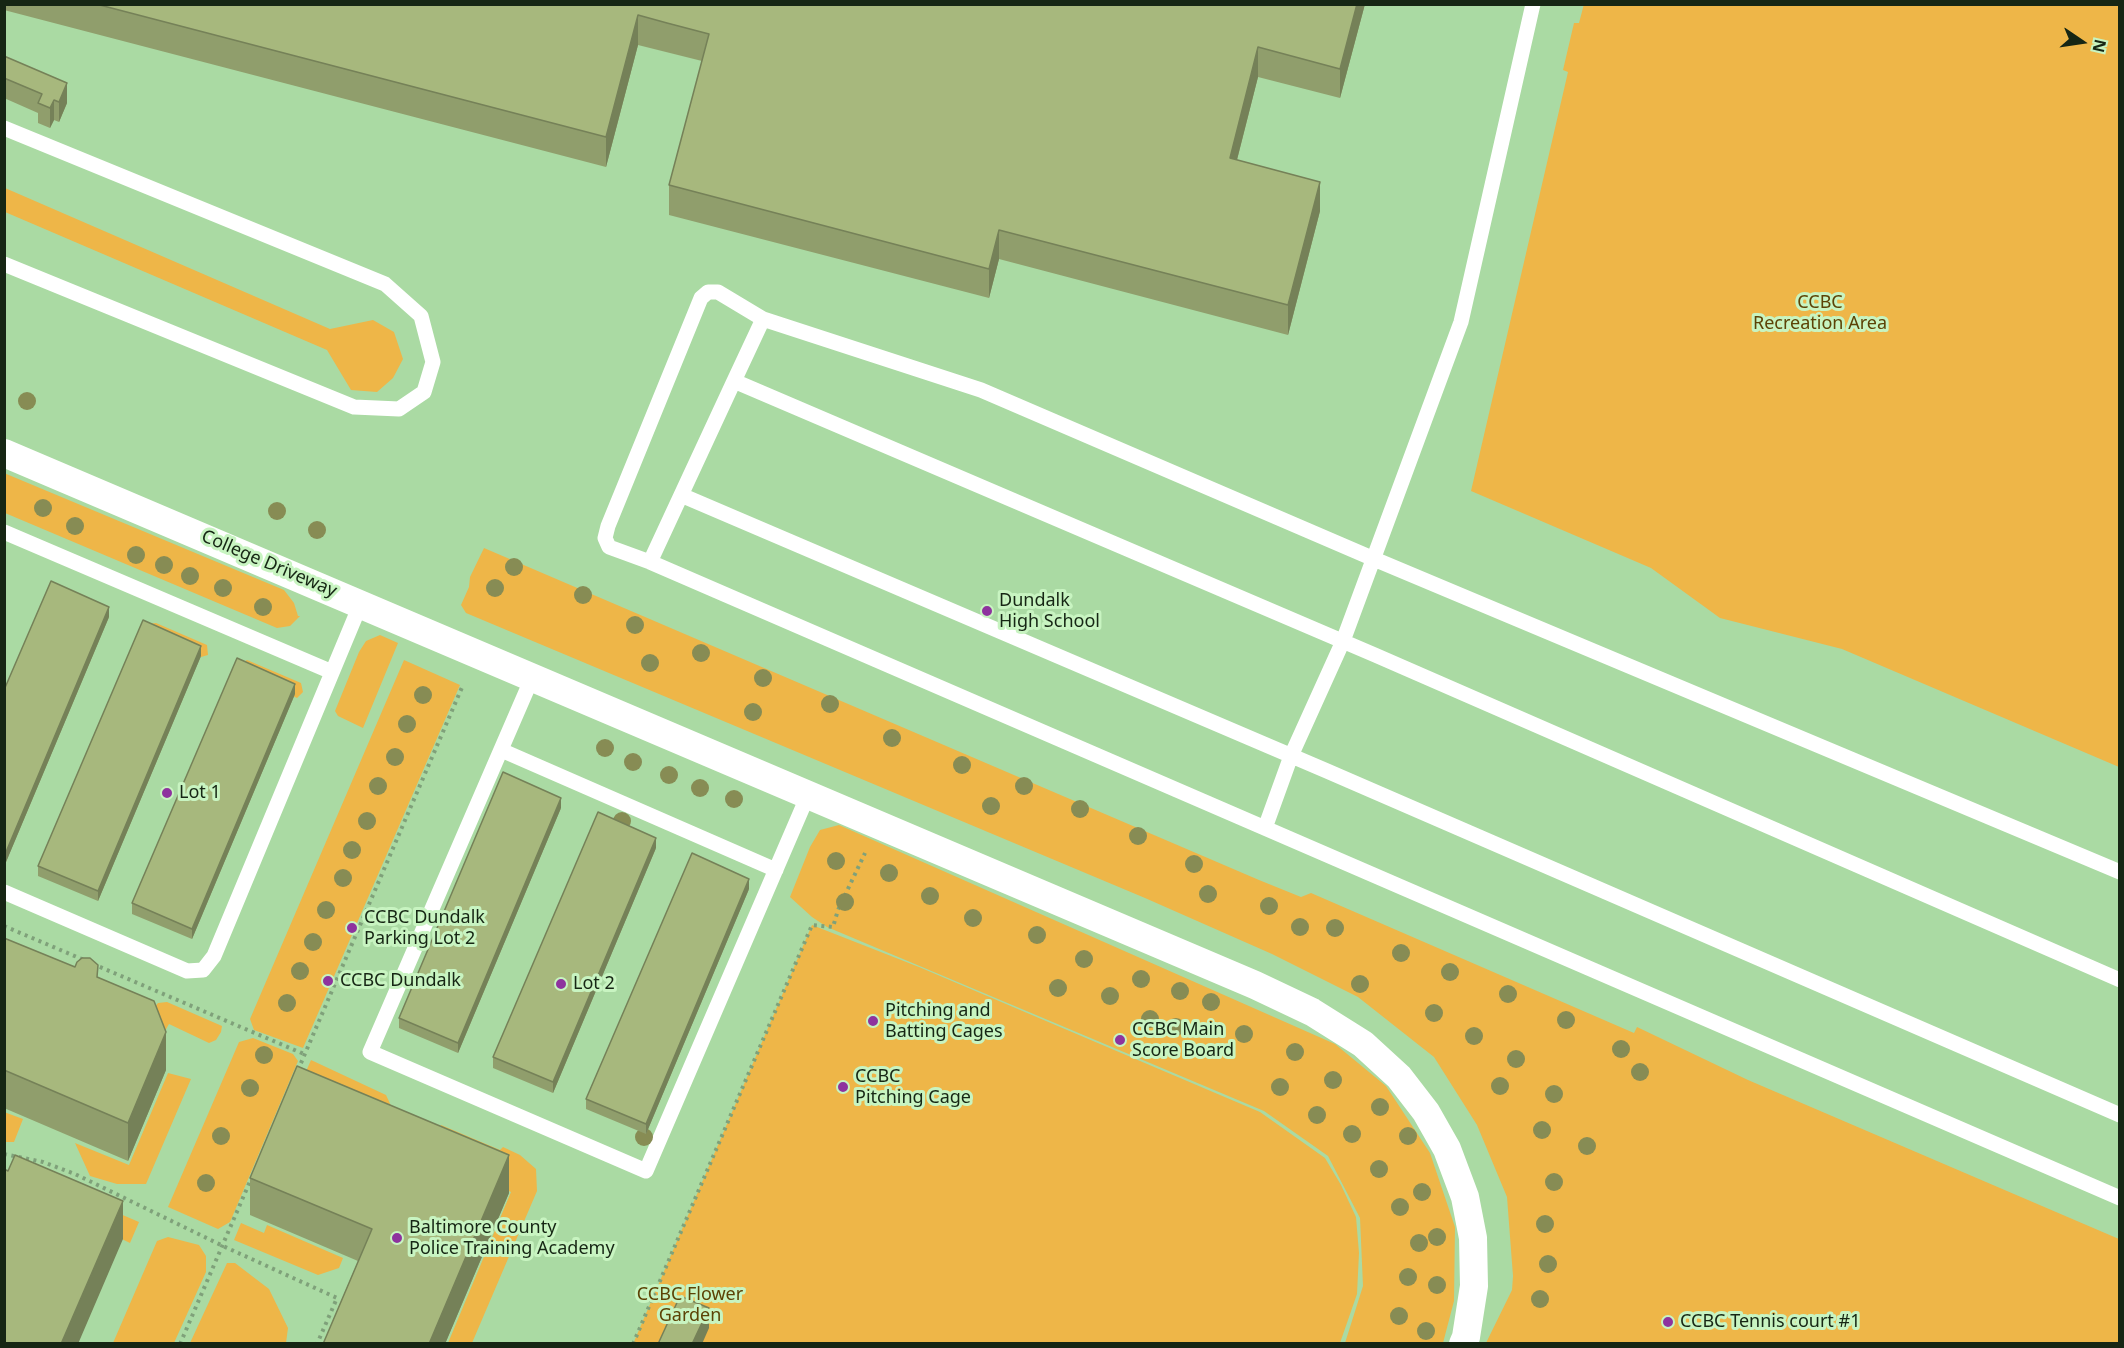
<!DOCTYPE html>
<html>
<head>
<meta charset="utf-8">
<style>
  body { margin:0 }
  #map { position:relative; width:2124px; height:1348px; overflow:hidden; background:#bbe6b4; font-family:"Noto Sans",sans-serif }
  canvas { display:block }
  .frame { position:absolute; inset:0; border:6px solid #162614; pointer-events:none }
  .north { position:absolute; left:2052px; top:12px; width:60px; height:60px; -webkit-text-stroke:4px #c8f4c1; paint-order:stroke; rotate:103deg; font-size:16px; font-weight:700; line-height:24px; text-align:center; color:#162614 }
  .north::after { content:''; display:block; margin:auto; width:21px; height:27px; background:#162614; clip-path:polygon(50% 0,100% 100%,50% 72%,0 100%) }
</style>
</head>
<body>
<div id="map">
<canvas width="2124" height="1348"></canvas>
<div class="frame"></div>
<div class="north">N</div>
</div>
<script>
const ctx = document.querySelector('canvas').getContext('2d');
ctx.lineJoin = 'round';
function paint(path, color) { ctx.fillStyle = color; ctx.fill(path, 'evenodd'); }
const shape = rows => new Path2D(rows.map(r => 'M' + r).join(''));
function trace(path, color, width, dash) { ctx.strokeStyle = color; ctx.lineWidth = width; ctx.lineCap = dash ? 'butt' : 'round'; ctx.setLineDash(dash || []); ctx.stroke(path); }
function write(font, color, halo, rows, align = 'center') {
  ctx.font = font + ' "Noto Sans",sans-serif'; ctx.lineWidth = 6; ctx.setLineDash([]); ctx.textBaseline = 'middle'; ctx.strokeStyle = halo; ctx.fillStyle = color; for (const [text, x, y, turn = 0] of rows) {
    ctx.save(); ctx.translate(x, y); ctx.rotate((+turn || 0) * Math.PI / 180); ctx.textAlign = isNaN(turn) ? turn : align; if (halo) ctx.strokeText(text, 0, 0); ctx.fillText(text, 0, 0); ctx.restore();
  }
}
const built = shape([
  [5,5,2119,5,2119,1343,5,1344]
]);
const green = shape([
  [1584,4,2119,5,2119,767,1842,649,1720,618,1651,568,1471,491,1568,72,1563,70,1574,23,1579,23],
  [5,188,330,329,373,320,394,332,403,359,393,378,377,392,351,390,327,350,5,212],
  [4,473,284,590,294,603,298,616,300,616,290,626,277,628,5,513],
  [484,548,1259,880,1301,897,1311,893,1634,1033,1637,1027,1748,1080,2119,1239,2119,1343,1486,1343,1512,1290,1513,1276,1507,1197,1477,1125,1434,1057,1358,997,1272,954,1145,898,466,613,461,605,469,587,470,577],
  [156,623,207,645,208,655,201,657,145,631,148,624],
  [380,635,398,643,363,728,338,716,335,711,359,652,366,641],
  [247,660,301,683,303,692,297,698,240,672,238,665],
  [404,660,460,685,303,1048,254,1030,250,1019],
  [839,825,1335,1044,1386,1086,1430,1153,1455,1227,1454,1301,1443,1343,1345,1343,1363,1286,1360,1218,1328,1156,1264,1111,827,927,812,917,790,897,810,847,820,830],
  [812,925,919,967,1260,1112,1325,1158,1341,1185,1356,1217,1359,1253,1357,1294,1340,1343,633,1344],
  [167,1002,222,1026,221,1032,216,1040,209,1043,169,1024,165,1031,151,1011,158,1003],
  [253,1038,293,1054,298,1061,230,1222,218,1229,168,1207,239,1042],
  [311,1060,386,1095,399,1123,294,1099],
  [168,1073,191,1079,146,1184,117,1184,90,1176,75,1143,129,1165],
  [4,1112,23,1119,14,1142,5,1142],
  [441,1125,500,1150,503,1147,520,1155,536,1169,537,1191,472,1343,448,1343,511,1192,427,1154],
  [83,1198,139,1222,130,1243,77,1217],
  [241,1223,264,1233,267,1225,343,1258,339,1268,318,1275,234,1240],
  [168,1237,199,1245,206,1256,206,1272,174,1343,113,1343,157,1241],
  [227,1263,235,1263,269,1289,288,1328,286,1343,190,1343]
]);
const path = shape([
  [4,926,84,960],
  [93,964,304,1054],
  [298,1070,463,685],
  [4,1154,43,1162,75,1174,223,1246,337,1298,317,1344],
  [180,1344,251,1179],
  [633,1344,812,925,833,927,838,910,865,853]
]);
const lane = shape([
  [4,128,385,284,421,316,433,362,424,392,399,409,354,407,4,264],
  [734,381,763,319,981,390,1374,559,2120,872],
  [681,495,1327,771,2120,1115],
  [4,532,332,672],
  [650,562,609,547,605,538,608,526,701,298,708,292,718,292,763,319],
  [532,678,370,1052,646,1171,808,795],
  [501,750,776,870],
  [1265,828,1291,756,1343,641,1461,322,1533,4],
  [4,892,187,971,203,970,214,956,361,603],
  [2120,980,1375,655,734,381,650,562,2120,1198]
]);
const street = shape([
  [4,453,1255,985,1312,1012,1363,1044,1399,1077,1426,1112,1447,1149,1465,1197,1473,1238,1474,1286,1466,1337,1463,1344]
]);
const trees = [
  [27,401],
  [43,508],
  [277,511],
  [75,526],
  [317,530],
  [136,555],
  [164,565],
  [514,567],
  [190,576],
  [223,588],
  [495,588],
  [583,595],
  [263,607],
  [635,625],
  [701,653],
  [650,663],
  [763,678],
  [423,695],
  [830,704],
  [753,712],
  [407,724],
  [892,738],
  [605,748],
  [395,757],
  [633,762],
  [962,765],
  [669,775],
  [378,786],
  [1024,786],
  [700,788],
  [734,799],
  [991,806],
  [1080,809],
  [367,821],
  [622,821],
  [1138,836],
  [352,850],
  [836,861],
  [1194,864],
  [889,873],
  [343,878],
  [1208,894],
  [930,896],
  [845,902],
  [1269,906],
  [326,910],
  [973,918],
  [1300,927],
  [1335,928],
  [1037,935],
  [313,942],
  [1401,953],
  [1084,959],
  [300,971],
  [1450,972],
  [1141,979],
  [1360,984],
  [1058,988],
  [1180,991],
  [1508,994],
  [1110,996],
  [1211,1002],
  [287,1003],
  [1434,1013],
  [1150,1019],
  [1566,1020],
  [1176,1027],
  [1244,1034],
  [1474,1036],
  [1621,1049],
  [1295,1052],
  [264,1055],
  [1516,1059],
  [1640,1072],
  [1333,1080],
  [1500,1086],
  [1280,1087],
  [250,1088],
  [1554,1094],
  [1380,1107],
  [1317,1115],
  [1542,1130],
  [1352,1134],
  [221,1136],
  [1408,1136],
  [644,1137],
  [1587,1146],
  [1379,1169],
  [1554,1182],
  [206,1183],
  [1422,1192],
  [1400,1207],
  [1545,1224],
  [1437,1237],
  [1419,1243],
  [1548,1264],
  [1408,1277],
  [1437,1285],
  [1540,1299],
  [1399,1316],
  [1426,1331]
];
const wall = shape([
  [4,4,1365,4,1340,98,1258,77,1237,160,1320,211,1288,335,999,259,989,298,669,215,669,185,702,61,638,45,606,167,4,10],
  [4,56,67,103,59,122,54,120,50,128,38,123,38,113,4,98],
  [109,617,6,862,4,861,4,690],
  [201,656,98,901,38,876,38,866],
  [295,694,192,939,132,914,132,903],
  [561,808,458,1053,399,1028,399,1018],
  [656,848,553,1093,493,1068,493,1057],
  [749,889,646,1134,586,1109,586,1099],
  [4,938,98,978,166,1070,128,1161,4,1108],
  [250,1178,509,1193,445,1344,323,1344,358,1261,250,1215]
]);
const shadedWall = shape([
  [1357,4,1365,4,1340,98,1340,69],
  [638,15,638,45,606,167,606,137],
  [1258,47,1258,77,1230,187,1230,158],
  [67,83,67,103,59,122,59,102],
  [54,100,54,120,50,128,50,108],
  [1320,182,1320,211,1288,335,1288,305],
  [999,230,999,259,989,298,989,269],
  [109,607,109,617,6,862,6,852],
  [201,646,201,656,98,901,98,891],
  [295,684,295,694,192,939,192,929],
  [561,798,561,808,458,1053,458,1043],
  [656,838,656,848,553,1093,553,1082],
  [749,879,749,889,646,1134,646,1124],
  [166,1032,166,1070,128,1161,128,1123],
  [509,1155,509,1193,445,1344,429,1344],
  [123,1201,123,1239,78,1344,61,1344],
  [709,1308,709,1328,702,1344,692,1344]
]);
const building = shape([
  [96,4,1357,4,1340,69,1258,47,1230,158,1320,182,1288,305,999,230,989,269,669,185,709,34,667,23,638,15,606,137,96,4],
  [4,56,67,83,59,102,54,100,50,108,38,103,42,94,4,78,4,56],
  [51,581,109,607,6,852,4,851,4,690,51,581],
  [143,620,201,646,98,891,38,866,143,620],
  [237,658,295,684,192,929,132,903,237,658],
  [503,772,561,798,458,1043,399,1018,503,772],
  [598,812,656,838,553,1082,493,1057,598,812],
  [692,853,749,879,646,1124,586,1099,692,853],
  [4,938,75,967,77,962,82,958,90,958,98,965,97,977,154,1001,166,1032,128,1123,4,1070,4,938],
  [297,1066,509,1155,429,1344,323,1344,372,1229,250,1178,297,1066],
  [15,1155,123,1201,61,1344,4,1344,4,1169,8,1171,15,1155],
  [680,1296,709,1308,692,1344,658,1344,680,1296]
]);
const markers = [
  [987,611,6,"#8e339e"],
  [167,793,6,"#8e339e"],
  [352,928,6,"#8e339e"],
  [328,981,6,"#8e339e"],
  [561,984,6,"#8e339e"],
  [873,1021,6,"#8e339e"],
  [1120,1040,6,"#8e339e"],
  [843,1087,6,"#8e339e"],
  [397,1238,6,"#8e339e"],
  [1668,1322,6,"#8e339e"]
];
const parkNames = [
  ["CCBC",1820,303],
  ["Recreation Area",1820,324],
  ["CCBC Flower",690,1295],
  ["Garden",690,1316]
];
const streetNames = [
  ["College Driveway",269,564,23]
];
const poiNames = [
  ["Dundalk",999,601],
  ["High School",999,622],
  ["Lot 1",179,793],
  ["CCBC Dundalk",364,918],
  ["Parking Lot 2",364,939],
  ["CCBC Dundalk",340,981],
  ["Lot 2",573,984],
  ["Pitching and",885,1011],
  ["Batting Cages",885,1032],
  ["CCBC Main",1132,1030],
  ["Score Board",1132,1051],
  ["CCBC",855,1077],
  ["Pitching Cage",855,1098],
  ["Baltimore County",409,1228],
  ["Police Training Academy",409,1249],
  ["CCBC Tennis court #1",1680,1322]
];
paint(built, '#aadaa3');
paint(green, '#eeb648');
trace(path, '#7fa17a', 4, [3, 4.5]);
trace(lane, '#fff', 15);
trace(street, '#fff', 28);
ctx.fillStyle = '#878c54';
for (const [x, y] of trees) { ctx.beginPath(); ctx.arc(x, y, 9, 0, 2 * Math.PI); ctx.fill(); }
paint(wall, '#909e6c');
paint(shadedWall, '#758158');
paint(building, '#a7b87d');
trace(building, '#758158', 1.5);
for (const [x, y, r, color] of markers) { const dot = new Path2D(); dot.arc(x, y, r, 0, 2 * Math.PI); ctx.fillStyle = color; ctx.fill(dot); trace(dot, '#c8f4c1', 2); }
write('18px', '#5c4205', '#c8f4c1', parkNames);
write('18px', '#162614', '#c8f4c1', streetNames);
write('18px', '#162614', '#c8f4c1', poiNames, 'left');
</script>
</body>
</html>
